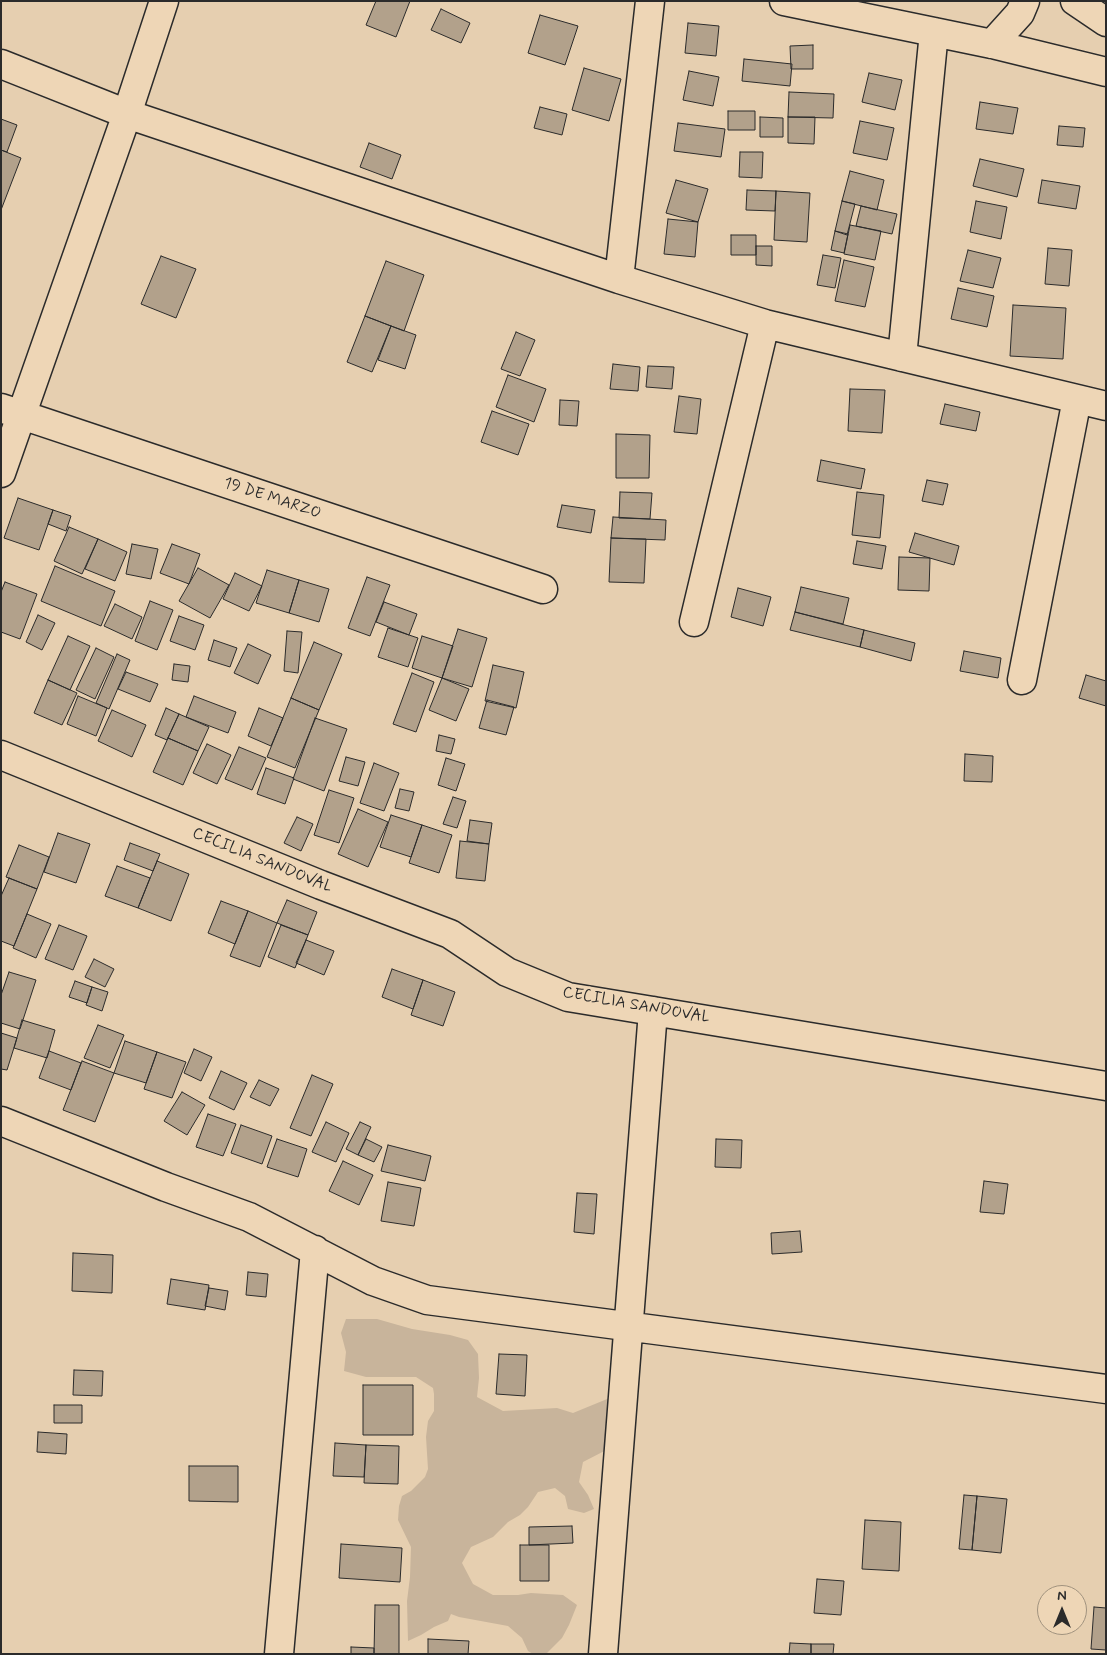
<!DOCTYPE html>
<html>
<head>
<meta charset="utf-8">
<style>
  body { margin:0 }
  #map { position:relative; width:1107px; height:1655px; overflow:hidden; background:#e6cfb0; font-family:Mynerve,sans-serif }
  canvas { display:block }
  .frame { position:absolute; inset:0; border:2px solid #2b2b2b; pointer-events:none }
  .north { position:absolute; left:1037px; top:1585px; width:50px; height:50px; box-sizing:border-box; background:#eed6b6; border:1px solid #a0927e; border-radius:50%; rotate:0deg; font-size:14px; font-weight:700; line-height:20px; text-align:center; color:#2b2b2b }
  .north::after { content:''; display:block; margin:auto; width:18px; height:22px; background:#2b2b2b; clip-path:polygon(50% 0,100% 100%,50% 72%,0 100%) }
</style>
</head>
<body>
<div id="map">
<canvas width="1107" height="1655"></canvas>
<div class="frame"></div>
<div class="north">N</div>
</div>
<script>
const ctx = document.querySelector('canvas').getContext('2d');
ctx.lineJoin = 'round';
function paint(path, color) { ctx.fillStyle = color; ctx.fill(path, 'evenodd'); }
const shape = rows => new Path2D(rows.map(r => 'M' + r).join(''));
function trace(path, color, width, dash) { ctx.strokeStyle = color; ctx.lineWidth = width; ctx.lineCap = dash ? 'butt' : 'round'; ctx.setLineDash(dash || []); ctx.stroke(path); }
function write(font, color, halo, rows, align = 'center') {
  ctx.font = font + ' Mynerve,sans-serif'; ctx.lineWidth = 5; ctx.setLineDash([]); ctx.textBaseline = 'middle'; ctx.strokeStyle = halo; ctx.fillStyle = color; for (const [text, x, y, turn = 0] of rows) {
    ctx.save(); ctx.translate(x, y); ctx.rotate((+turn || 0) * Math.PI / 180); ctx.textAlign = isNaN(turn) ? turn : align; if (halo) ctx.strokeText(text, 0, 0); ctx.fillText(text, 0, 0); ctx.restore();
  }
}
const green = shape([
  [346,1319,377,1319,412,1329,450,1335,468,1340,478,1354,479,1378,477,1397,503,1411,557,1408,573,1413,612,1397,616,1445,583,1462,579,1482,588,1495,594,1509,584,1513,568,1509,565,1496,555,1488,538,1492,528,1507,520,1515,508,1522,493,1537,471,1547,462,1563,473,1584,493,1595,518,1595,531,1593,563,1595,577,1605,569,1625,562,1638,546,1654,533,1654,528,1651,522,1638,508,1626,459,1617,451,1614,448,1621,434,1627,421,1635,408,1641,407,1601,410,1577,411,1547,398,1520,399,1506,402,1496,411,1491,425,1477,428,1469,426,1437,428,1421,434,1411,434,1394,433,1388,416,1377,366,1377,344,1371,346,1352,341,1333]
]);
const building = shape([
  [376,1,410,1,396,37,366,25,376,1],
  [441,9,470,23,461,43,431,30,441,9],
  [540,15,578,26,565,65,528,53,540,15],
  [688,23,719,26,716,56,685,53,688,23],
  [813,45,813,69,791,69,790,46,813,45],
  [744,59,792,64,790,86,742,81,744,59],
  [584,68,621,79,609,121,572,110,584,68],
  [689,71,719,77,713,106,683,100,689,71],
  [869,73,902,80,895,110,862,102,869,73],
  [789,92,834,94,833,118,788,117,789,92],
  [980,102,1018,108,1013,134,976,129,980,102],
  [540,107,567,114,562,135,534,128,540,107],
  [728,111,755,111,755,130,728,130,728,111],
  [760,117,783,118,783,137,760,137,760,117],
  [788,117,815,117,814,144,788,143,788,117],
  [1,119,17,125,7,152,1,150,1,119],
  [860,121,894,128,887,160,853,153,860,121],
  [678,123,725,129,721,157,674,151,678,123],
  [1059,126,1085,128,1083,147,1057,145,1059,126],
  [369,143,401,155,392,179,360,167,369,143],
  [1,150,21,158,1,210,1,150],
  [740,152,763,152,762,178,739,177,740,152],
  [980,159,1024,169,1017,197,973,186,980,159],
  [850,171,884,180,877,210,842,201,850,171],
  [676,180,708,189,698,222,666,213,676,180],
  [1042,180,1080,186,1076,209,1038,203,1042,180],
  [747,190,776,191,775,211,746,210,747,190],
  [776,191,810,193,807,242,774,240,776,191],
  [842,201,855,204,847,235,835,231,842,201],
  [976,201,1007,207,1001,239,970,232,976,201],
  [861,206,897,214,892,234,856,226,861,206],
  [668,219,698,222,695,257,664,254,668,219],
  [850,225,881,231,875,260,844,254,850,225],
  [835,231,848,234,844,253,831,250,835,231],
  [731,235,756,235,756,255,731,255,731,235],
  [756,246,772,246,772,266,756,265,756,246],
  [1048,248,1072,250,1069,286,1045,284,1048,248],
  [968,250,1001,258,993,288,960,281,968,250],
  [823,255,841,258,835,288,817,285,823,255],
  [161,256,196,269,176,318,141,304,161,256],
  [844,260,874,267,865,307,835,301,844,260],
  [386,261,424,275,404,331,365,316,386,261],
  [958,288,994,296,987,327,951,319,958,288],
  [1013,305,1066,308,1063,359,1010,356,1013,305],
  [365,316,391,326,372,372,347,362,365,316],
  [391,326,416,335,405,369,378,360,391,326],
  [516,332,535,340,520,376,501,369,516,332],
  [613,364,640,367,638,391,610,389,613,364],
  [648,366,674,367,672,389,646,387,648,366],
  [508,375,546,389,534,422,496,407,508,375],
  [850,389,885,390,882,433,848,431,850,389],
  [679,396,701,399,697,434,674,432,679,396],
  [560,400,579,401,577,426,559,425,560,400],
  [945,404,980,412,976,431,940,424,945,404],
  [492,411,529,424,518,455,481,442,492,411],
  [616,434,650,435,649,478,616,478,616,434],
  [821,460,865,469,861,489,817,481,821,460],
  [927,480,948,484,943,505,922,501,927,480],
  [620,492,652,493,650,519,619,518,620,492],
  [857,492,884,495,880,538,852,535,857,492],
  [18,498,53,510,39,550,4,538,18,498],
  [562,505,595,510,591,533,557,527,562,505],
  [53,510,71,516,66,531,48,524,53,510],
  [613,517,666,520,665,540,611,538,613,517],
  [69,527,98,539,82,574,54,561,69,527],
  [915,533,959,546,954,565,909,552,915,533],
  [611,538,646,539,644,583,609,582,611,538],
  [98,539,127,552,115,581,85,569,98,539],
  [857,541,886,546,882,569,853,564,857,541],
  [132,544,158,549,151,579,126,574,132,544],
  [172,544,200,554,189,584,160,573,172,544],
  [899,557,930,558,929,591,898,590,899,557],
  [55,566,115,591,101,626,41,601,55,566],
  [198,568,229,585,210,618,179,601,198,568],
  [267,570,299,580,289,613,256,603,267,570],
  [235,573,262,586,249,611,223,599,235,573],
  [367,577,390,585,370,636,348,628,367,577],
  [299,580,329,589,319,622,289,613,299,580],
  [5,582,37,594,20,639,1,632,1,592,5,582],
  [801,587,849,598,843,624,795,612,801,587],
  [738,588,771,597,763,626,731,617,738,588],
  [150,601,173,610,157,650,135,641,150,601],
  [384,602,417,614,409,635,376,622,384,602],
  [115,604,142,617,132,639,104,626,115,604],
  [795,612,864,630,860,647,790,630,795,612],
  [38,615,55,623,42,650,26,642,38,615],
  [179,616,204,625,195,650,170,641,179,616],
  [388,628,418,638,408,667,378,657,388,628],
  [458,629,487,638,472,687,442,678,458,629],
  [864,630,915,643,911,661,860,647,864,630],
  [287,631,302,632,298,673,284,671,287,631],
  [68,636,90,646,70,690,48,680,68,636],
  [422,636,453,646,442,678,412,668,422,636],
  [214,640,237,648,230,667,208,660,214,640],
  [314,642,342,654,319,710,291,698,314,642],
  [248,644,271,655,258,684,234,673,248,644],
  [96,648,114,657,95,699,76,690,96,648],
  [964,651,1001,658,998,678,960,671,964,651],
  [117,654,130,660,109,709,96,703,117,654],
  [174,664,190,666,188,682,172,680,174,664],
  [493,665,524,672,516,708,485,701,493,665],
  [126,672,158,684,150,702,118,689,126,672],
  [412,673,434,682,416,732,393,724,412,673],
  [1086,675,1106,681,1106,706,1079,698,1086,675],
  [442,678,469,689,456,721,429,710,442,678],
  [48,680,77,693,62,725,34,713,48,680],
  [78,696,107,708,96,736,67,724,78,696],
  [194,696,236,712,228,733,186,717,194,696],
  [291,698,319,710,295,768,267,757,291,698],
  [487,700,514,707,506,735,479,728,487,700],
  [166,708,179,714,167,740,155,735,166,708],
  [259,708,283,718,271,746,248,736,259,708],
  [112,710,146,725,132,757,98,741,112,710],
  [179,714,209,727,198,751,168,738,179,714],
  [315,718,347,729,324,791,293,779,315,718],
  [439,735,455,739,451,754,436,751,439,735],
  [168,738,198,751,183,785,153,772,168,738],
  [207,744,231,755,217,784,193,773,207,744],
  [239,747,266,758,252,790,225,779,239,747],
  [965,754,993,756,992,782,964,781,965,754],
  [346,757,365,762,358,786,339,781,346,757],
  [446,758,465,764,456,791,438,785,446,758],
  [374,763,399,773,384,811,360,803,374,763],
  [266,768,294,778,285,804,257,794,266,768],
  [400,789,414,792,409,811,395,808,400,789],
  [329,790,354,798,339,843,314,835,329,790],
  [453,797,466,801,457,828,443,824,453,797],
  [358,809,388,822,368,867,338,854,358,809],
  [391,815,422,825,411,857,380,847,391,815],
  [297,817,313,824,301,851,284,843,297,817],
  [470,820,492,823,489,844,467,841,470,820],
  [422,825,452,835,439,873,409,863,422,825],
  [58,833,90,844,76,883,44,872,58,833],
  [460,841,489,844,485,881,456,878,460,841],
  [130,843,160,854,153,871,124,860,130,843],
  [19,845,49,857,37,889,6,877,19,845],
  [157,861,189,874,171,921,138,908,157,861],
  [117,866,150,878,138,908,105,896,117,866],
  [9,878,37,889,14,946,1,941,1,896,9,878],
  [287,900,317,912,308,935,277,923,287,900],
  [221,901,248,911,235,944,208,933,221,901],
  [248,911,277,923,260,967,230,956,248,911],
  [27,914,51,924,36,958,13,948,27,914],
  [59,925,87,936,73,970,45,959,59,925],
  [281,925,308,935,295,968,268,957,281,925],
  [306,940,334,951,324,975,296,963,306,940],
  [94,959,114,969,105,987,85,977,94,959],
  [392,969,423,980,413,1009,382,997,392,969],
  [9,972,36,980,20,1029,1,1023,1,995,9,972],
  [423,980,455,992,443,1026,411,1015,423,980],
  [75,981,92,987,87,1003,69,997,75,981],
  [92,987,108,992,102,1011,86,1005,92,987],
  [22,1020,55,1030,47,1058,14,1048,22,1020],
  [98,1025,124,1035,110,1068,84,1058,98,1025],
  [1,1033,17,1038,7,1070,1,1069,1,1033],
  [125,1041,157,1052,146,1083,114,1073,125,1041],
  [194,1049,212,1057,201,1081,184,1073,194,1049],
  [49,1051,81,1063,71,1090,39,1078,49,1051],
  [157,1052,186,1062,172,1098,144,1089,157,1052],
  [82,1061,114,1073,95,1122,63,1110,82,1061],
  [221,1071,247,1083,234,1110,209,1098,221,1071],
  [312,1075,333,1084,311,1136,290,1128,312,1075],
  [259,1080,279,1089,270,1106,250,1097,259,1080],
  [182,1092,205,1105,187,1135,164,1121,182,1092],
  [208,1114,236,1124,223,1156,196,1147,208,1114],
  [326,1122,349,1133,336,1162,312,1152,326,1122],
  [360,1122,371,1127,358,1155,346,1149,360,1122],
  [241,1125,272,1136,262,1164,231,1153,241,1125],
  [277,1139,307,1149,298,1177,267,1167,277,1139],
  [366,1139,382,1147,374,1162,358,1155,366,1139],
  [716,1139,742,1140,741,1168,715,1167,716,1139],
  [388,1145,431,1156,425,1181,381,1171,388,1145],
  [343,1161,373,1175,359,1205,329,1191,343,1161],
  [984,1181,1008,1184,1004,1214,980,1212,984,1181],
  [388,1182,421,1188,414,1226,381,1221,388,1182],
  [577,1193,597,1194,594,1234,574,1232,577,1193],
  [800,1231,802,1252,772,1254,771,1233,800,1231],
  [73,1253,113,1255,112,1293,72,1291,73,1253],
  [248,1272,268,1274,266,1297,246,1295,248,1272],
  [171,1279,209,1285,205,1310,167,1304,171,1279],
  [209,1288,228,1291,225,1310,205,1306,209,1288],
  [499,1354,527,1355,525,1396,496,1394,499,1354],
  [74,1370,103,1371,102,1396,73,1395,74,1370],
  [363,1385,413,1385,413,1435,363,1435,363,1385],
  [54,1405,82,1405,82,1423,54,1423,54,1405],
  [38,1432,67,1434,66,1454,37,1452,38,1432],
  [335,1443,366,1445,364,1477,333,1476,335,1443],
  [366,1445,399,1446,398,1484,364,1483,366,1445],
  [189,1466,238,1466,238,1502,189,1501,189,1466],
  [964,1495,977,1496,972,1550,959,1549,964,1495],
  [977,1496,1007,1499,1001,1553,972,1550,977,1496],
  [865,1520,901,1522,899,1571,862,1569,865,1520],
  [572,1526,573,1543,529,1545,529,1527,572,1526],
  [341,1544,402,1548,400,1582,339,1578,341,1544],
  [520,1545,549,1545,549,1581,520,1581,520,1545],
  [817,1579,844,1581,841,1615,814,1613,817,1579],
  [375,1605,399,1605,399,1654,374,1654,375,1605],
  [1094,1607,1106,1608,1106,1650,1091,1649,1094,1607],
  [428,1639,469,1641,468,1654,428,1654,428,1639],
  [790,1643,811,1644,811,1654,789,1654,790,1643],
  [811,1644,834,1644,833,1654,811,1654,811,1644],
  [351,1647,374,1648,374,1654,351,1654,351,1647]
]);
const minor = shape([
  [784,1,992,44,1106,72],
  [1075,1,1106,22],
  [992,44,1020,13,1025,1],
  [1,64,127,114,619,279,765,324,1106,406],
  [619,279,650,1],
  [902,357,934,32],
  [1,408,543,589],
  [1,473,127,114,164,1],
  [694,622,765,324],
  [1022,680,1077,399],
  [1,755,321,885,450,934,507,972,568,997,1106,1086],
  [1,1121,166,1187,249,1217,373,1281,427,1300,1106,1389],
  [279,1654,315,1250],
  [603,1654,653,1011]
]);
const streetNames = [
  ["19 DE MARZO",272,499,18],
  ["CECILIA SANDOVAL",262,861,22],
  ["CECILIA SANDOVAL",636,1006,10]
];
paint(green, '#c8b49b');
paint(building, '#b2a18b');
trace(building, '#2b2b2b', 1);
trace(minor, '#2b2b2b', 31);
trace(minor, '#eed6b6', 28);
write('16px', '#2b2b2b', '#eed6b6', streetNames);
</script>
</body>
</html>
